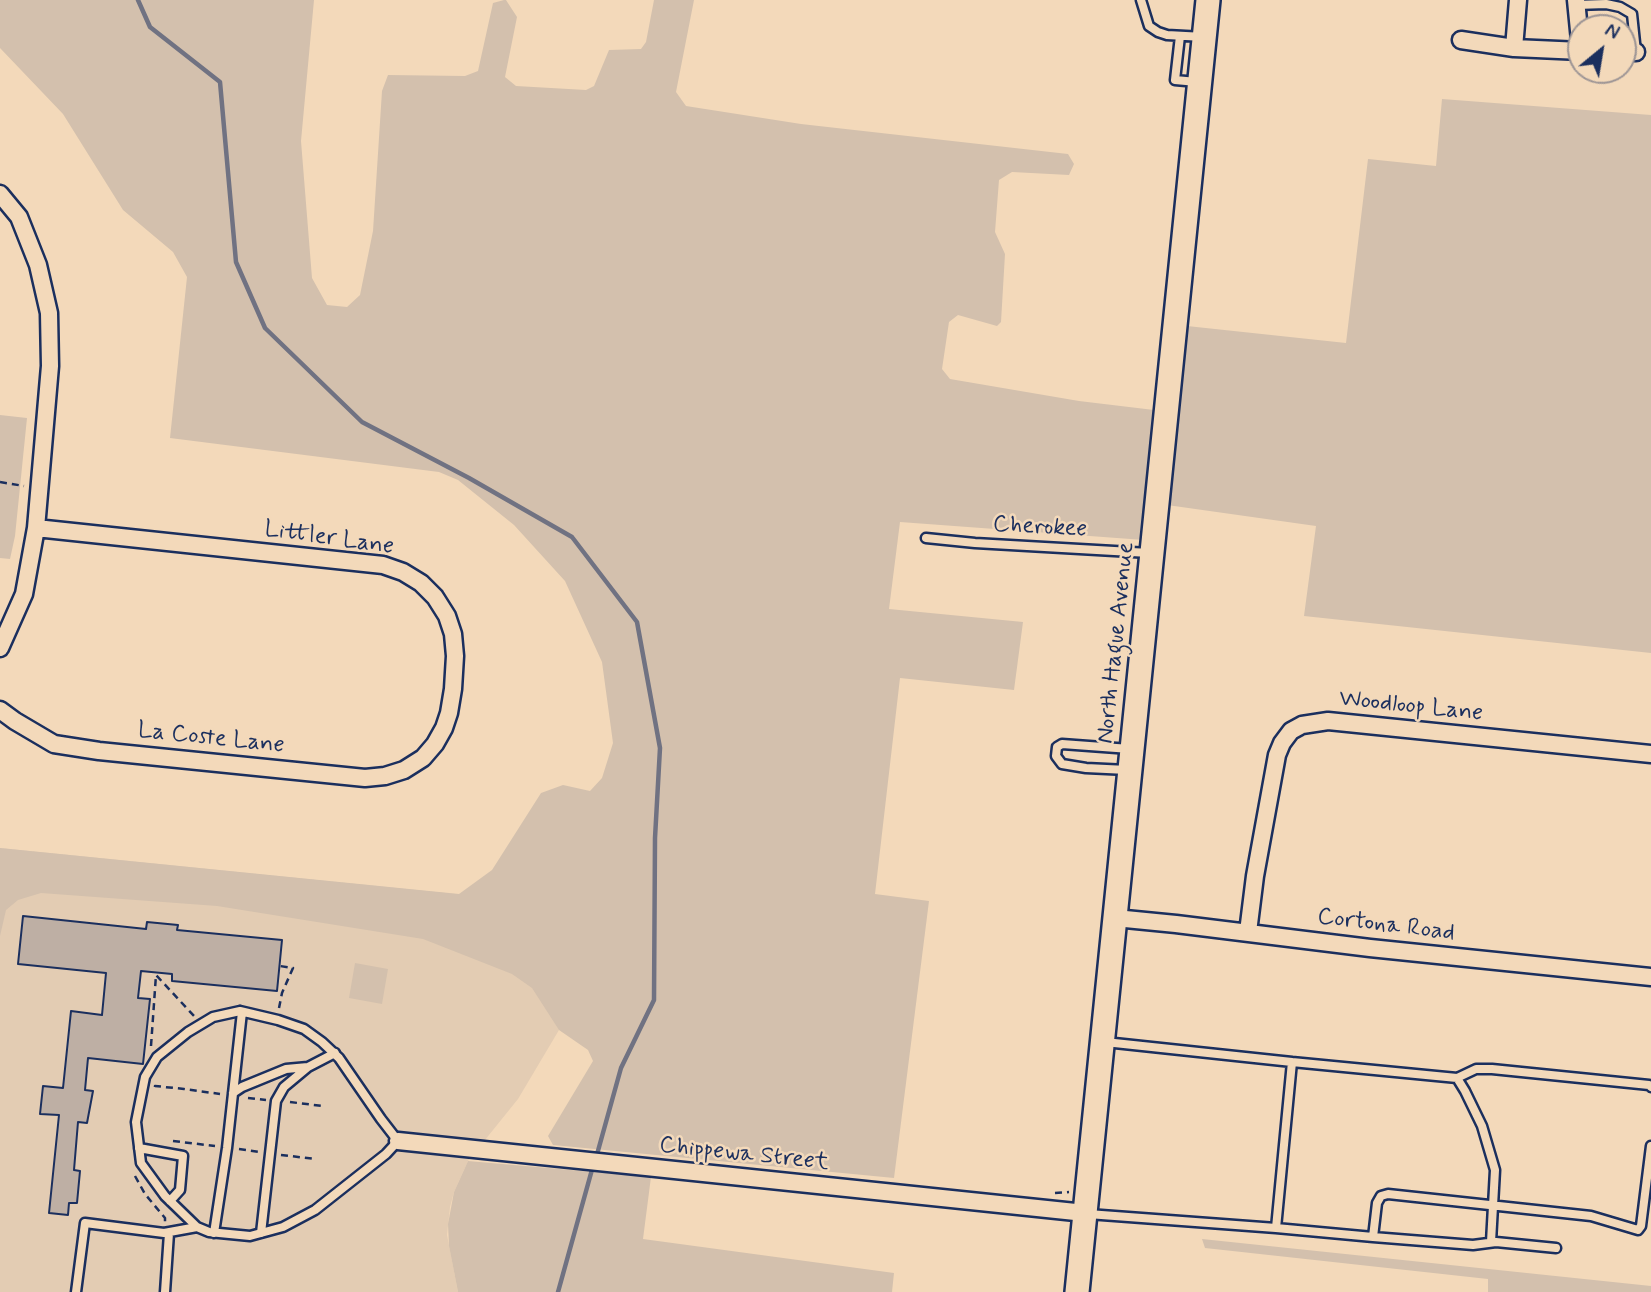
<!DOCTYPE html>
<html>
<head>
<meta charset="utf-8">
<style>
  body { margin:0 }
  #map { position:relative; width:1651px; height:1292px; overflow:hidden; background:#f3d9ba; font-family:Mynerve,sans-serif }
  canvas { display:block }
  .north { position:absolute; left:1567px; top:14px; width:70px; height:70px; box-sizing:border-box; background:#f3d9ba; border:2px solid #9d9595; border-radius:50%; rotate:30deg; font-size:19px; font-weight:700; line-height:28px; text-align:center; color:#1b2f5e }
  .north::after { content:''; display:block; margin:auto; width:24px; height:32px; background:#1b2f5e; clip-path:polygon(50% 0,100% 100%,50% 72%,0 100%) }
</style>
</head>
<body>
<div id="map">
<canvas width="1651" height="1292"></canvas>
<div class="north">N</div>
</div>
<script>
const ctx = document.querySelector('canvas').getContext('2d');
ctx.lineJoin = 'round';
function paint(path, color) { ctx.fillStyle = color; ctx.fill(path, 'evenodd'); }
const shape = rows => new Path2D(rows.map(r => 'M' + r).join(''));
function trace(path, color, width, dash) { ctx.strokeStyle = color; ctx.lineWidth = width; ctx.lineCap = dash ? 'butt' : 'round'; ctx.setLineDash(dash || []); ctx.stroke(path); }
function write(font, color, halo, rows, align = 'center') {
  ctx.font = font + ' Mynerve,sans-serif'; ctx.lineWidth = 5; ctx.setLineDash([]); ctx.textBaseline = 'middle'; ctx.strokeStyle = halo; ctx.fillStyle = color; for (const [text, x, y, turn = 0] of rows) {
    ctx.save(); ctx.translate(x, y); ctx.rotate((+turn || 0) * Math.PI / 180); ctx.textAlign = isNaN(turn) ? turn : align; if (halo) ctx.strokeText(text, 0, 0); ctx.fillText(text, 0, 0); ctx.restore();
  }
}
const built = shape([
  [0,848,605,909,577,994,559,1030,518,1099,468,1161,454,1192,450,1207,447,1235,458,1292,0,1292]
]);
const green = shape([
  [0,0,314,0,301,141,312,278,327,305,347,307,360,295,373,231,382,91,388,75,465,76,478,71,493,3,504,0,506,0,517,17,505,77,516,86,586,90,594,86,609,50,641,49,646,42,654,0,694,0,676,92,686,106,801,124,1068,154,1074,164,1069,175,1012,172,999,180,995,232,1005,254,1001,322,997,326,958,315,949,322,942,369,950,379,1079,401,1154,410,1150,503,1144,540,900,522,889,609,1023,622,1014,690,900,678,875,894,929,901,894,1178,553,1145,548,1136,593,1061,588,1050,559,1030,532,988,512,974,423,939,217,906,41,893,18,900,6,910,0,936,0,848,459,894,492,870,541,793,563,785,590,791,602,778,613,743,602,662,565,581,514,525,458,480,439,472,170,438,187,277,173,252,123,210,63,114,0,48],
  [1442,99,1651,115,1651,653,1304,616,1316,526,1167,505,1187,326,1346,343,1368,159,1436,166],
  [0,415,27,418,15,536,10,559,0,558],
  [355,963,388,969,382,1004,349,998],
  [468,1161,651,1177,643,1239,894,1273,892,1292,458,1292,449,1246,448,1224,454,1192],
  [1202,1239,1651,1286,1651,1292,1488,1292,1488,1279,1205,1248]
]);
const stream = shape([
  [138,0,150,27,220,82,236,262,265,328,362,422,469,478,572,537,637,622,660,748,655,838,654,1000,621,1068,596,1158],
  [558,1292,593,1166]
]);
const building = shape([
  [23,916,146,929,147,922,178,925,177,930,282,940,277,991,172,981,172,974,141,971,138,998,150,999,143,1064,88,1058,85,1090,93,1091,87,1123,78,1122,74,1170,80,1171,77,1203,69,1203,68,1215,49,1213,59,1115,40,1114,43,1086,63,1088,71,1011,102,1015,106,973,18,964,23,916]
]);
const path = shape([
  [0,482,24,486],
  [279,1008,282,993,293,968,280,966],
  [151,1046,156,975,194,1016],
  [155,1087,155,1086,184,1089,220,1094],
  [248,1098,266,1100],
  [290,1102,322,1106],
  [173,1141,215,1146],
  [239,1149,260,1152],
  [281,1155,316,1159],
  [135,1176,145,1194,165,1218,165,1222],
  [1055,1193,1069,1192]
]);
const lane = shape([
  [1141,0,1149,26,1158,32,1167,35,1204,37],
  [1576,5,1606,4,1620,7,1632,14,1636,52],
  [1180,36,1175,80,1197,82],
  [926,538,975,543,1149,553],
  [1127,770,1086,768,1062,764,1056,756,1057,747,1062,744,1130,749],
  [240,1011,278,1020,304,1029,322,1042,339,1058,381,1119,398,1141,386,1154,315,1210,283,1227,250,1236,209,1232,197,1227,165,1196,141,1163,136,1122,145,1077,157,1057,188,1032,213,1017,240,1011],
  [1292,1062,1457,1078,1476,1069,1492,1069,1649,1085,1651,1087],
  [1457,1078,1465,1091,1482,1126,1495,1170,1491,1242],
  [233,1093,242,1087,286,1069,308,1067],
  [139,1148,183,1156,180,1190,170,1201],
  [1088,1214,1276,1228,1292,1062,1105,1042],
  [1276,1228,1373,1237,1377,1203,1381,1196,1388,1194,1591,1216,1638,1230,1641,1226,1651,1146],
  [214,1233,227,1148,242,1012],
  [261,1233,276,1101,284,1087,308,1067,335,1053],
  [1373,1237,1473,1245,1496,1242,1556,1248],
  [76,1292,85,1223,164,1233,197,1227],
  [165,1292,169,1233]
]);
const street = shape([
  [1461,40,1514,48,1581,51,1576,0],
  [1514,48,1518,0],
  [1623,52,1636,52],
  [0,194,19,217,38,265,49,313,50,366,36,528,24,594,0,648],
  [0,710,15,721,54,744,99,751,365,778,385,776,404,770,423,758,435,744,444,728,449,713,453,689,455,656,453,634,447,616,435,597,421,583,403,572,383,565,36,528],
  [1115,918,1176,924,1370,948,1651,977],
  [1248,932,1255,876,1277,755,1282,743,1291,731,1302,725,1328,721,1651,754],
  [398,1141,1085,1213]
]);
const secondary = shape([
  [1077,1292,1208,0]
]);
const streetNames = [
  ["Cherokee",1040,528,3],
  ["Littler Lane",329,539,8],
  ["North Hague Avenue",1117,643,-84],
  ["Woodloop Lane",1411,707,6],
  ["La Coste Lane",211,739,6],
  ["Cortona Road",1386,926,7],
  ["Chippewa Street",744,1155,6]
];
paint(built, '#e3ccb3');
paint(green, '#d3c0ad');
trace(stream, '#707282', 4.5);
paint(building, '#beafa4');
trace(building, '#1b2f5e', 2);
trace(lane, '#1b2f5e', 13);
trace(street, '#1b2f5e', 21);
trace(secondary, '#1b2f5e', 28);
trace(path, '#1b2f5e', 2.5, [7, 5]);
trace(lane, '#f3d9ba', 8);
trace(street, '#f3d9ba', 16);
trace(secondary, '#f3d9ba', 23);
write('24px', '#1b2f5e', '#f3d9ba', streetNames);
</script>
</body>
</html>
